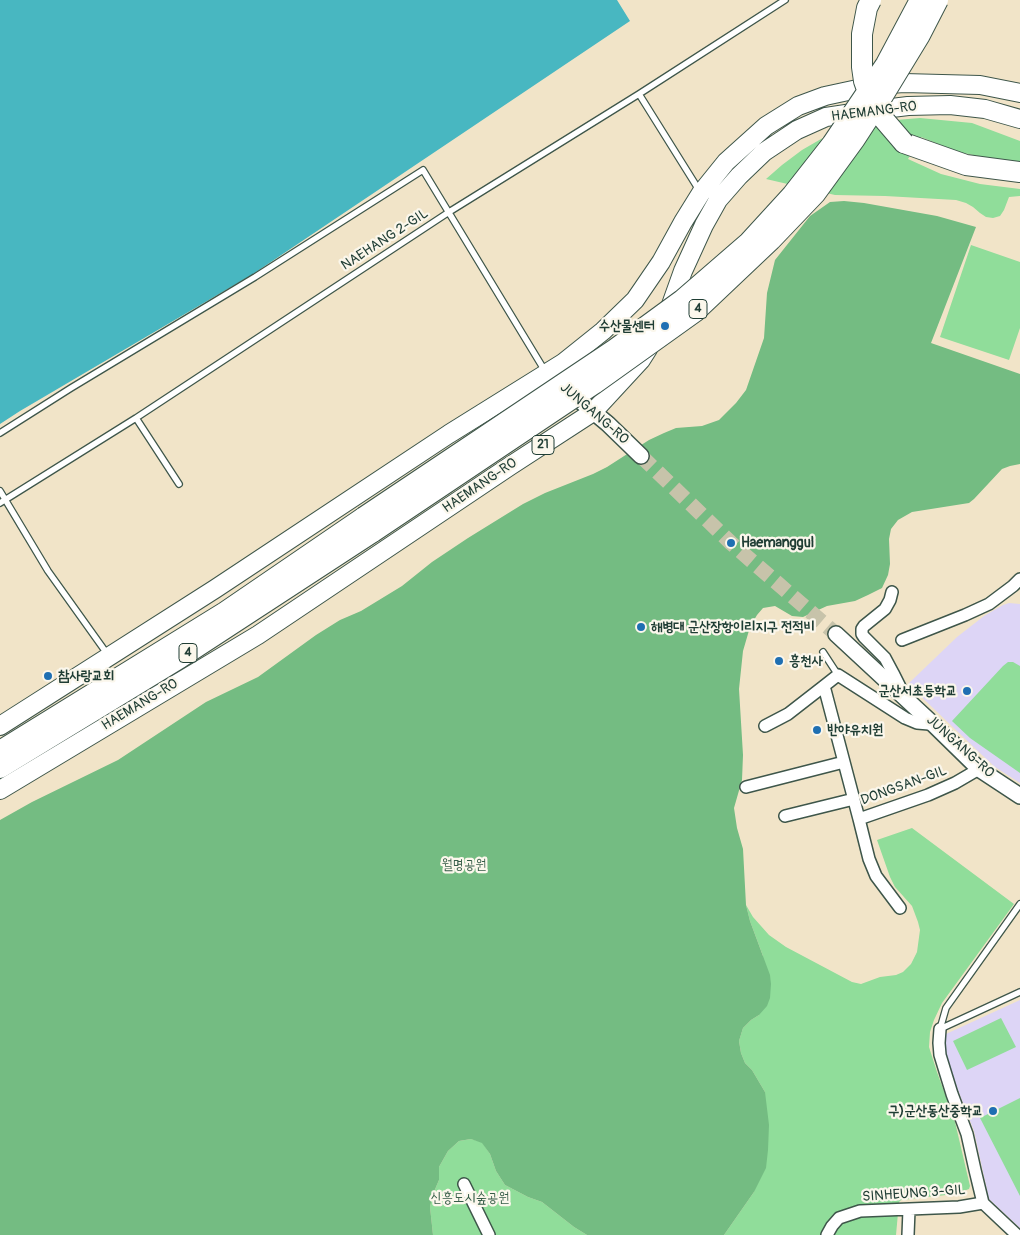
<!DOCTYPE html>
<html>
<head>
<meta charset="utf-8">
<style>
  body { margin:0 }
  canvas { display:block; background:#f1e4c8 }
</style>
</head>
<body>
<canvas width="1020" height="1235"></canvas>
<script>
const ctx = document.querySelector('canvas').getContext('2d');
ctx.lineJoin = 'round';
function paint(path, color) { ctx.fillStyle = color; ctx.fill(path, 'evenodd'); }
const shape = rows => new Path2D(rows.map(r => 'M' + r).join(''));
function trace(path, color, width, dash) { ctx.strokeStyle = color; ctx.lineWidth = width; ctx.lineCap = dash ? 'butt' : 'round'; ctx.setLineDash(dash || []); ctx.stroke(path); }
function write(font, color, halo, rows, align = 'center') {
  ctx.font = font + ' Pangolin,"Poor Story",sans-serif'; ctx.lineWidth = 4.5; ctx.setLineDash([]); ctx.textBaseline = 'middle'; ctx.strokeStyle = halo; ctx.fillStyle = color; for (const [text, x, y, turn = 0] of rows) {
    ctx.save(); ctx.translate(x, y); ctx.rotate((+turn || 0) * Math.PI / 180); ctx.textAlign = isNaN(turn) ? turn : align; if (halo) ctx.strokeText(text, 0, 0); ctx.fillText(text, 0, 0); ctx.restore();
  }
}
const built = shape([
  [1009,603,1020,604,1020,783,995,767,982,755,908,684,957,637,984,616,1003,605],
  [1020,1000,1020,1228,989,1199,974,1131,949,1067,944,1043,946,1034]
]);
const green = shape([
  [920,118,972,123,1020,141,1020,164,958,152,921,137,908,159,941,174,980,184,1020,189,1020,196,1009,197,1004,210,1000,216,993,218,986,217,980,213,973,207,966,203,956,200,885,196,835,195,766,179,782,165,802,150,821,139,848,126,872,122],
  [971,245,1020,262,1020,328,1009,360,940,337],
  [1008,662,1013,662,1020,666,1020,773,970,738,952,721,1003,666],
  [912,828,1014,904,942,1003,934,1020,930,1032,929,1047,937,1072,955,1122,970,1186,969,1189,955,1194,901,1200,899,1202,896,1235,724,1235,754,1192,765,1092,752,1070,745,1063,741,1053,739,1041,743,1028,751,1020,759,1015,763,956,750,921,746,905,753,917,769,935,786,947,852,982,861,984,880,977,896,975,903,972,911,964,917,952,920,930,918,922,912,906,895,887,890,877,877,840],
  [1001,1018,1016,1047,967,1070,953,1041],
  [1020,1098,1020,1196,980,1118],
  [471,1139,482,1142,490,1154,496,1171,505,1185,528,1197,542,1202,574,1227,587,1235,433,1235,430,1207,433,1194,439,1180,439,1167,448,1151,459,1141]
]);
const forest = shape([
  [844,201,864,203,937,216,976,227,931,343,1020,374,1020,464,1010,466,1002,469,974,499,969,503,912,512,898,520,891,529,889,539,890,564,888,575,882,588,868,595,855,601,827,606,803,617,792,616,775,606,763,608,757,615,750,627,743,651,739,689,743,755,742,780,734,808,737,828,743,849,746,905,750,921,770,975,771,984,770,998,767,1006,759,1015,751,1020,743,1028,739,1041,741,1053,745,1063,752,1070,765,1092,769,1125,768,1150,766,1168,754,1192,724,1235,587,1235,574,1227,542,1202,528,1197,505,1185,496,1171,490,1154,482,1143,471,1139,459,1141,448,1151,439,1167,439,1180,433,1194,430,1207,433,1235,0,1235,0,820,32,802,118,760,206,702,258,677,316,635,340,620,361,611,402,586,432,562,468,538,523,504,545,493,593,474,607,467,649,440,664,433,676,428,702,426,719,420,736,403,746,390,764,338,767,293,775,260,810,216,830,202]
]);
const water = shape([
  [0,0,617,0,630,21,253,274,20,411,0,424]
]);
const secondaryTunnel = shape([
  [641,456,731,543,836,634]
]);
const lane = shape([
  [639,94,699,190],
  [136,418,179,484],
  [0,433,71,388,255,277,423,170,545,371],
  [0,491,48,571,108,655],
  [0,503,136,418,449,212,639,94,785,0],
  [823,652,838,675],
  [940,1029,946,1008,1020,904],
  [940,1029,1020,992]
]);
const street = shape([
  [892,592,890,600,885,609,864,626,862,629,862,634,864,637,885,658,893,673,903,693],
  [902,640,965,615,989,604,1013,586,1020,579],
  [933,724,929,724,917,723,905,718,838,675,824,686,859,819,928,795,955,783,979,769],
  [765,726,788,714,824,686],
  [746,787,844,762],
  [785,816,854,799],
  [859,819,869,859,876,876,900,908],
  [940,1029,939,1043,940,1055,952,1094,967,1134,975,1170,983,1203,1017,1235],
  [464,1184,489,1235],
  [827,1235,832,1226,839,1218,860,1211,959,1207,983,1203],
  [908,1235,909,1210]
]);
const secondary = shape([
  [567,390,608,424,641,456],
  [836,634,933,724,979,769,1020,796]
]);
const primary = shape([
  [668,313,683,271,704,225,718,200,739,176,764,152,797,130,826,117,859,112,908,106,950,105,985,109,1020,119],
  [0,726,215,589,449,434,563,363,603,331,635,300,661,262,683,222,701,193,726,162,766,126,798,106,825,96,876,85,904,83,980,85,1020,93],
  [0,790,258,635,510,466,593,412,641,360,648,349]
]);
const highway = shape([
  [904,143,966,165,1020,172],
  [0,751,225,612,364,517],
  [0,768,180,658,373,532]
]);
const highwayBridge = shape([
  [871,0,867,8,862,34,862,67,864,81,870,98,880,115,904,143],
  [364,517,615,349,682,300,749,242,792,195,832,144,886,64,920,0],
  [373,532,594,384,696,311,771,240,815,194,855,139,881,99,920,35,938,0]
]);
const markers = [
  [665,326,5,"#1f6fb2"],
  [731,543,5,"#1f6fb2"],
  [641,627,5,"#1f6fb2"],
  [779,661,5,"#1f6fb2"],
  [48,676,5,"#1f6fb2"],
  [967,691,5,"#1f6fb2"],
  [817,730,5,"#1f6fb2"],
  [993,1111,5,"#1f6fb2"]
];
const shields = [
  [698,309,18],
  [543,445,22],
  [188,653,18]
];
const shieldNames = [
  ["4",698,309],
  ["21",543,445],
  ["4",188,653]
];
const streetNames = [
  ["HAEMANG-RO",874,112,-7],
  ["NAEHANG 2-GIL",385,240,-33],
  ["JUNGANG-RO",594,414,41],
  ["HAEMANG-RO",480,486,-34],
  ["HAEMANG-RO",140,705,-31],
  ["JUNGANG-RO",960,747,42],
  ["DONGSAN-GIL",904,786,-20],
  ["SINHEUNG 3-GIL",914,1194,-4]
];
const poiNames = [
  ["수산물센터",655,326,"right"],
  ["Haemanggul",741,543],
  ["해병대 군산장항이리지구 전적비",651,627],
  ["흥천사",789,661],
  ["참사랑교회",58,676],
  ["군산서초등학교",957,691,"right"],
  ["반야유치원",827,730],
  ["구)군산동산중학교",983,1111,"right"]
];
const parkNames = [
  ["월명공원",464,865],
  ["신흥도시숲공원",470,1198]
];
paint(built, '#ddd5f6');
paint(green, '#90dd9a');
paint(forest, '#74bc82');
paint(water, '#48b7c1');
trace(secondaryTunnel, '#c7c3aa', 15, [15, 8]);
trace(lane, '#3e564a', 8);
trace(street, '#3e564a', 14);
trace(secondary, '#3e564a', 18);
trace(primary, '#3e564a', 20);
trace(highway, '#3e564a', 22);
trace(lane, '#fff', 5.5);
trace(street, '#fff', 11);
trace(secondary, '#fff', 15);
trace(primary, '#fff', 18);
trace(highway, '#fff', 20);
trace(highwayBridge, '#3e564a', 22, []);
trace(highwayBridge, '#fff', 20);
for (const [x, y, r, color] of markers) { const dot = new Path2D(); dot.arc(x, y, r, 0, 2 * Math.PI); ctx.fillStyle = color; ctx.fill(dot); trace(dot, '#fbf7ec', 2); }
for (const [x, y, w] of shields) { const box = new Path2D(); box.roundRect(x - w / 2, y - 9.5, w, 19, 4); ctx.fillStyle = '#fbf7ec'; ctx.fill(box); trace(box, '#1f3d34', 1); }
write('bold 12px', '#1f3d34', null, shieldNames);
write('14px', '#1f3d34', '#fbf7ec', streetNames);
write('bold 14px', '#1f3d34', '#fbf7ec', poiNames, 'left');
write('14px', '#365d48', '#fbf7ec', parkNames);
</script>
</body>
</html>
